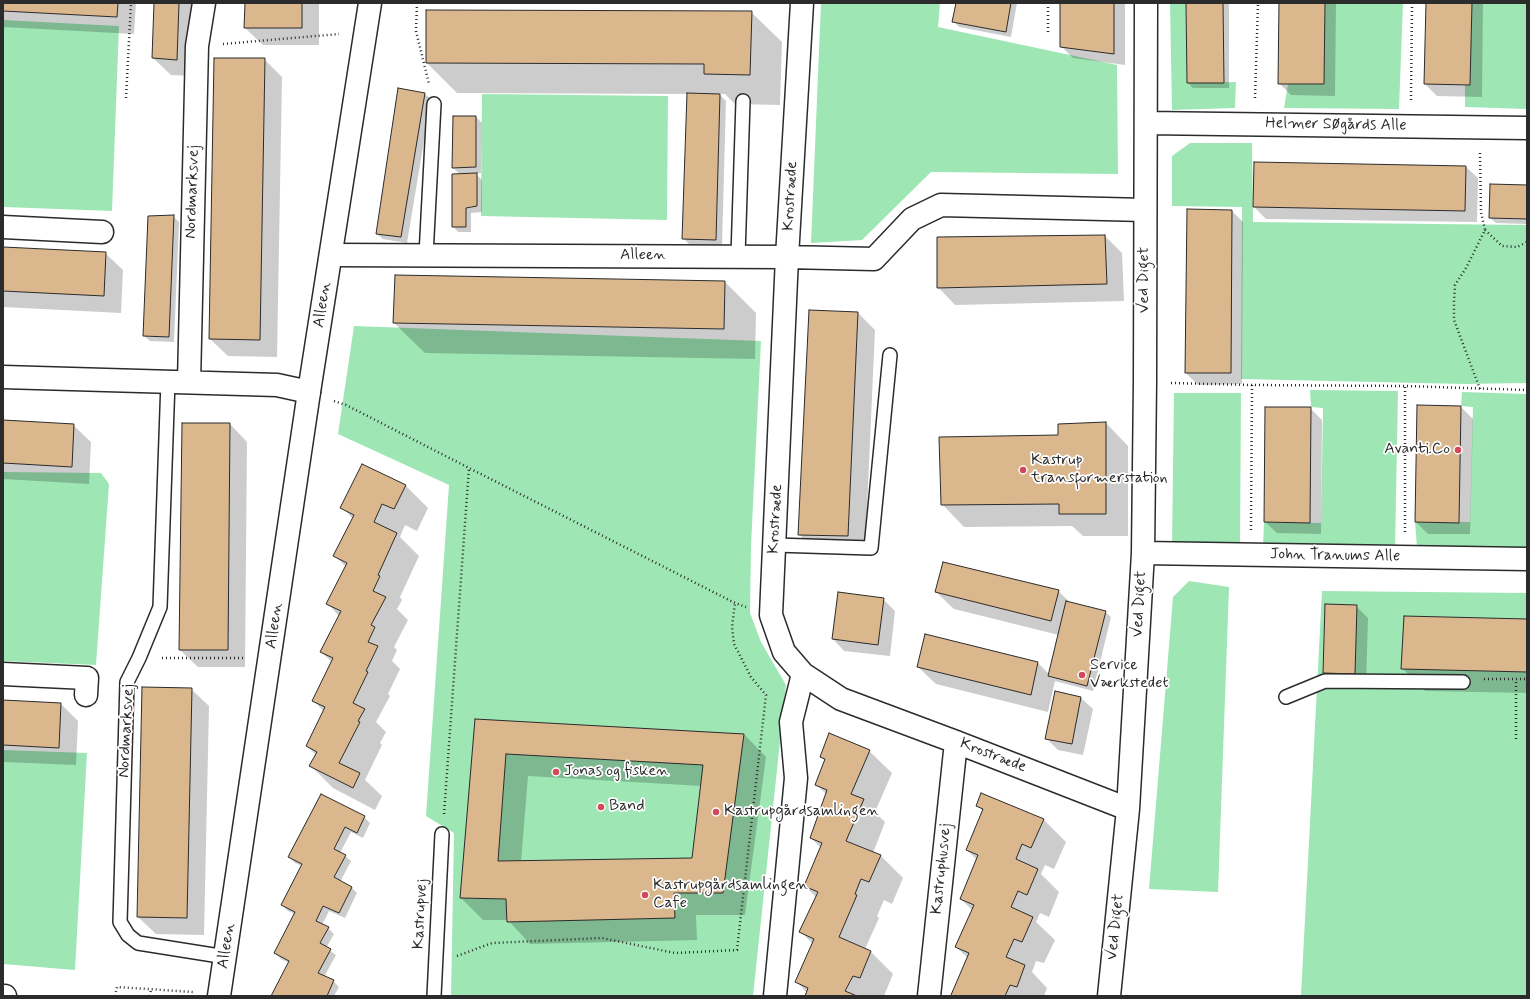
<!DOCTYPE html>
<html>
<head>
<meta charset="utf-8">
<style>
  body { margin:0 }
  #map { position:relative; width:1530px; height:999px; overflow:hidden; background:#fff; font-family:Mynerve,sans-serif }
  canvas { display:block }
  .frame { position:absolute; inset:0; border:4px solid #2b2b2b; pointer-events:none }
</style>
</head>
<body>
<div id="map">
<canvas width="1530" height="999"></canvas>
<div class="frame"></div>
</div>
<script>
const ctx = document.querySelector('canvas').getContext('2d');
ctx.lineJoin = 'round';
function paint(path, color) { ctx.fillStyle = color; ctx.fill(path, 'evenodd'); }
const shape = rows => new Path2D(rows.map(r => 'M' + r).join(''));
function trace(path, color, width, dash) { ctx.strokeStyle = color; ctx.lineWidth = width; ctx.lineCap = dash ? 'butt' : 'round'; ctx.setLineDash(dash || []); ctx.stroke(path); }
function write(font, color, halo, rows, align = 'center') {
  ctx.font = font + ' Mynerve,sans-serif'; ctx.lineWidth = 3.5; ctx.setLineDash([]); ctx.textBaseline = 'middle'; ctx.strokeStyle = halo; ctx.fillStyle = color; for (const [text, x, y, turn = 0] of rows) {
    ctx.save(); ctx.translate(x, y); ctx.rotate((+turn || 0) * Math.PI / 180); ctx.textAlign = isNaN(turn) ? turn : align; if (halo) ctx.strokeText(text, 0, 0); ctx.fillText(text, 0, 0); ctx.restore();
  }
}
const green = shape([
  [821,3,940,3,938,27,1117,65,1118,174,931,172,862,240,811,243],
  [1170,3,1186,3,1187,83,1236,82,1235,108,1172,110],
  [1325,3,1403,3,1399,109,1284,108,1288,84,1324,84],
  [1472,3,1527,3,1527,109,1465,107,1465,85,1470,85],
  [3,20,119,26,112,211,3,207],
  [482,94,668,96,667,220,481,216],
  [1190,143,1252,143,1253,222,1527,225,1527,383,1464,384,1241,379,1242,207,1172,206,1172,156],
  [354,326,761,341,751,546,750,613,761,642,786,685,753,996,451,996,454,833,426,816,449,485,338,434],
  [1310,390,1398,391,1395,550,1263,548,1264,522,1321,523,1323,408,1311,407],
  [1462,392,1527,394,1527,549,1417,547,1415,522,1470,522,1473,407,1461,406],
  [1174,393,1241,393,1240,546,1172,545],
  [3,472,101,473,109,484,96,665,3,661],
  [1189,581,1229,587,1218,892,1149,889,1173,597],
  [1322,591,1527,593,1527,996,1301,996],
  [3,750,87,753,75,970,3,964]
]);
const shadow = shape([
  [3,3,136,3,134,34,3,27],
  [155,3,196,3,194,76,171,75,153,58],
  [246,3,319,3,319,45,263,45,245,28],
  [957,3,1017,3,1011,37,959,27,954,21],
  [1061,3,1125,3,1125,65,1073,58,1061,46],
  [1187,3,1229,3,1229,88,1193,88,1188,83],
  [1280,3,1336,3,1335,96,1291,95,1279,83],
  [1427,3,1483,3,1482,97,1437,96,1425,84],
  [751,12,782,42,780,105,735,104,725,94,719,94,726,101,722,245,689,244,683,238,688,94,457,93,427,63],
  [264,59,282,77,277,357,228,356,210,339],
  [399,90,425,94,431,99,407,243,383,239,377,234],
  [476,117,482,123,481,173,475,173,482,180,482,212,471,213,471,232,458,232,453,226,461,175,453,168],
  [1255,163,1466,167,1478,178,1477,222,1266,219,1254,207],
  [1527,186,1527,224,1496,223,1490,218],
  [1232,211,1243,222,1242,384,1198,385,1186,373],
  [173,216,179,222,174,342,150,341,144,336],
  [1105,236,1122,253,1124,301,955,305,938,287],
  [3,248,105,253,123,270,121,313,3,307],
  [396,276,725,282,756,313,755,359,425,353,394,323],
  [858,313,875,330,865,553,816,551,799,534],
  [1461,407,1473,419,1470,534,1428,534,1416,522],
  [1310,408,1322,420,1321,534,1277,533,1265,522],
  [3,421,73,425,91,442,89,484,3,479],
  [1106,423,1128,446,1128,536,1083,536,1072,526,964,527,942,504,1059,436],
  [230,424,247,442,245,667,198,667,180,650],
  [405,485,428,508,417,531,405,525,400,537,419,556,400,597,402,600,397,609,408,620,394,647,397,650,392,661,400,669,388,694,390,696,376,722,386,732,380,743,382,745,365,780,382,796,375,810,333,788,311,766,316,755,307,746,324,712,313,700,332,662,321,652,339,616,327,603,346,567,335,556,353,519,342,507],
  [1058,591,1071,603,1105,612,1111,617,1093,691,1055,681,1048,712,936,684,918,667,926,636,1038,663,1050,675,1059,635,954,609,936,592],
  [883,599,895,611,890,656,844,651,833,639],
  [1356,606,1368,618,1366,685,1336,685,1324,673],
  [1527,620,1527,693,1425,691,1402,668],
  [191,689,209,706,204,935,156,934,138,917],
  [1081,698,1093,709,1083,755,1058,750,1047,739],
  [3,701,61,704,78,721,76,765,3,762],
  [475,720,744,734,766,757,745,915,696,915,697,940,530,944,508,920,483,920,461,898],
  [528,776,702,786,693,859,521,862],
  [869,751,892,773,875,812,885,822,873,853,881,856,903,878,892,904,884,900,877,916,879,918,865,949,871,952,893,974,884,996,806,996,807,993,797,982,813,944,801,932,816,897,805,886,821,848,811,838,827,795,816,784,825,761,821,757],
  [321,795,364,817,370,823,363,838,351,832,340,853,345,856,351,861,340,882,352,888,357,893,345,918,329,911,322,925,328,928,334,934,326,948,336,955,324,977,333,981,339,987,334,996,272,996,289,963,281,959,275,953,295,914,288,911,282,905,302,866,295,863,289,857],
  [982,795,1044,820,1066,842,1054,869,1045,865,1041,874,1059,892,1049,917,1040,913,1036,922,1055,940,1044,963,1036,961,1032,972,1047,988,1044,996,954,996,952,995,968,958,956,947,972,910,961,899,977,860,967,850,983,811,977,805]
]);
const building = shape([
  [3,3,118,3,117,17,3,11,3,3],
  [154,3,179,3,177,60,152,58,154,3],
  [245,3,302,3,302,28,244,28,245,3],
  [956,3,1011,3,1006,32,952,22,956,3],
  [1060,3,1114,3,1114,54,1060,47,1060,3],
  [1186,3,1223,3,1224,83,1187,83,1186,3],
  [1279,3,1325,3,1324,84,1278,84,1279,3],
  [1426,3,1472,3,1470,85,1424,84,1426,3],
  [426,10,752,11,750,75,704,74,704,64,426,63,426,10],
  [214,58,265,58,260,340,209,339,214,58],
  [398,88,425,93,401,237,376,234,398,88],
  [687,93,720,94,716,240,682,239,687,93],
  [453,116,476,116,476,167,452,168,453,116],
  [1254,162,1466,166,1465,211,1253,207,1254,162],
  [477,173,477,206,466,208,466,227,452,227,452,174,477,173],
  [1490,184,1527,185,1527,219,1489,218,1490,184],
  [1187,209,1232,210,1231,373,1185,373,1187,209],
  [174,215,169,337,143,336,148,216,174,215],
  [1105,235,1107,284,937,288,937,237,1105,235],
  [3,247,106,252,104,296,3,291,3,247],
  [395,275,725,281,724,329,393,323,395,275],
  [809,310,858,312,848,536,798,535,809,310],
  [1417,405,1461,406,1459,523,1415,522,1417,405],
  [1265,407,1311,407,1310,523,1264,522,1265,407],
  [3,420,74,424,72,467,3,463,3,420],
  [1106,422,1106,514,1059,514,1059,504,941,505,939,437,1058,435,1058,424,1106,422],
  [182,423,230,423,228,650,179,650,182,423],
  [362,464,406,485,394,509,382,504,374,522,397,533,378,575,380,576,373,591,386,597,371,625,375,627,368,642,378,646,366,671,368,672,353,703,365,709,358,721,360,722,339,763,360,773,353,788,309,766,317,752,306,746,325,707,312,701,333,658,320,652,341,611,326,604,347,563,333,556,354,515,340,508,362,464],
  [943,562,1059,590,1051,621,935,592,943,562],
  [838,592,884,598,878,645,832,639,838,592],
  [1066,601,1106,611,1087,686,1048,676,1066,601],
  [1325,604,1357,605,1355,674,1323,673,1325,604],
  [1404,616,1527,619,1527,672,1401,669,1404,616],
  [925,634,1038,662,1031,695,917,667,925,634],
  [142,687,192,688,187,918,137,917,142,687],
  [1055,691,1081,697,1072,744,1045,739,1055,691],
  [3,700,61,703,59,748,3,745,3,700],
  [475,719,744,734,723,893,674,893,675,918,507,922,506,899,460,898,475,719],
  [506,754,703,765,692,858,498,861,506,754],
  [829,733,870,750,851,794,864,799,846,841,881,855,869,882,861,879,855,894,857,895,839,937,871,951,860,978,853,976,845,991,857,996,805,996,808,988,795,982,814,939,799,932,818,892,804,886,822,843,810,838,827,790,815,785,825,759,820,757,829,733],
  [981,793,1044,819,1031,848,1022,844,1016,859,1038,869,1027,895,1018,891,1011,907,1033,917,1022,942,1014,939,1006,957,1025,965,1017,987,1010,985,1005,996,954,996,951,995,969,953,955,947,974,905,960,899,978,855,966,850,983,809,976,806,981,793],
  [321,794,365,816,357,833,345,827,334,849,346,855,334,877,352,887,339,913,323,906,316,921,329,927,320,943,331,949,318,973,334,980,327,996,271,996,289,961,274,953,295,912,281,905,302,864,288,857,321,794]
]);
const path = shape([
  [417,3,416,31,429,84],
  [1048,3,1048,33],
  [223,44,339,34],
  [126,98,131,3],
  [1255,98,1258,3],
  [1411,100,1412,3],
  [1485,230,1502,246,1517,247,1527,242],
  [1171,383,1252,385],
  [1480,389,1454,320,1454,302,1455,285,1466,268,1485,230,1481,212,1480,152],
  [334,401,346,405,469,468,735,603,746,607],
  [1251,530,1252,385,1405,386,1527,390],
  [1405,532,1405,386],
  [162,658,245,658],
  [1484,679,1527,679],
  [1516,739,1516,679],
  [444,814,469,468],
  [457,956,492,943,602,938,675,953,737,950,766,695,751,677,734,644,732,627,735,603],
  [115,996,117,987,193,992],
  [150,996,151,989]
]);
const lane = shape([
  [426,255,434,104],
  [738,256,743,101],
  [168,381,160,607,139,658,127,682,120,922,128,935,138,943,226,957],
  [775,545,871,548,890,355],
  [1286,697,1325,681,1463,682],
  [434,996,442,834]
]);
const street = shape([
  [802,3,787,257,771,615,784,652,803,674,841,699,956,742,1128,809],
  [1146,123,1527,128],
  [3,227,102,232],
  [331,255,787,257,874,259,912,219,941,205,1145,210],
  [3,377,277,385,309,392],
  [189,382,197,46,204,3],
  [1143,553,1527,559],
  [3,674,87,678,86,695],
  [3,996,5,996],
  [775,996,796,778,791,722,803,674],
  [929,996,956,742],
  [1109,996,1128,809,1143,553,1145,382,1146,3]
]);
const secondary = shape([
  [219,996,309,392,370,3]
]);
const markers = [
  [1458,450,4,"#d1495b"],
  [1023,470,4,"#d1495b"],
  [1082,675,4,"#d1495b"],
  [556,772,4,"#d1495b"],
  [601,807,4,"#d1495b"],
  [716,812,4,"#d1495b"],
  [645,895,4,"#d1495b"]
];
const streetNames = [
  ["Helmer Søgårds Alle",1336,125,1],
  ["Nordmarksvej",193,192,-88],
  ["Krostræde",791,196,-87],
  ["Alleen",643,256],
  ["Ved Diget",1145,280,-90],
  ["Alleen",323,305,-81],
  ["Krostræde",776,519,-87],
  ["John Tranums Alle",1335,556,1],
  ["Ved Diget",1140,604,-87],
  ["Alleen",275,626,-82],
  ["Nordmarksvej",127,731,-87],
  ["Krostræde",993,756,21],
  ["Kastruphusvej",942,869,-84],
  ["Kastrupvej",421,914,-87],
  ["Ved Diget",1116,927,-84],
  ["Alleen",227,946,-81]
];
const poiNames = [
  ["Avanti.Co",1450,450,"right"],
  ["Kastrup",1031,461],
  ["transformerstation",1031,479],
  ["Service",1090,666],
  ["Værkstedet",1090,684],
  ["Jonas og fisken",564,772],
  ["Band",609,807],
  ["Kastrupgårdsamlingen",724,812],
  ["Kastrupgårdsamlingen",653,886],
  ["Cafe",653,904]
];
paint(green, '#9ee7b5');
paint(shadow, '#0003');
paint(building, '#dbb78d');
trace(building, '#2b2b2b', 1);
trace(lane, '#2b2b2b', 16);
trace(street, '#2b2b2b', 25);
trace(secondary, '#2b2b2b', 25);
trace(path, '#2b2b2b', 2.5, [1, 3]);
trace(lane, '#fff', 13);
trace(street, '#fff', 22);
trace(secondary, '#fff', 22);
for (const [x, y, r, color] of markers) { const dot = new Path2D(); dot.arc(x, y, r, 0, 2 * Math.PI); ctx.fillStyle = color; ctx.fill(dot); trace(dot, '#fff', 1.5); }
write('16px', '#2b2b2b', '#fff', streetNames);
write('16px', '#2b2b2b', '#fff', poiNames, 'left');
</script>
</body>
</html>
